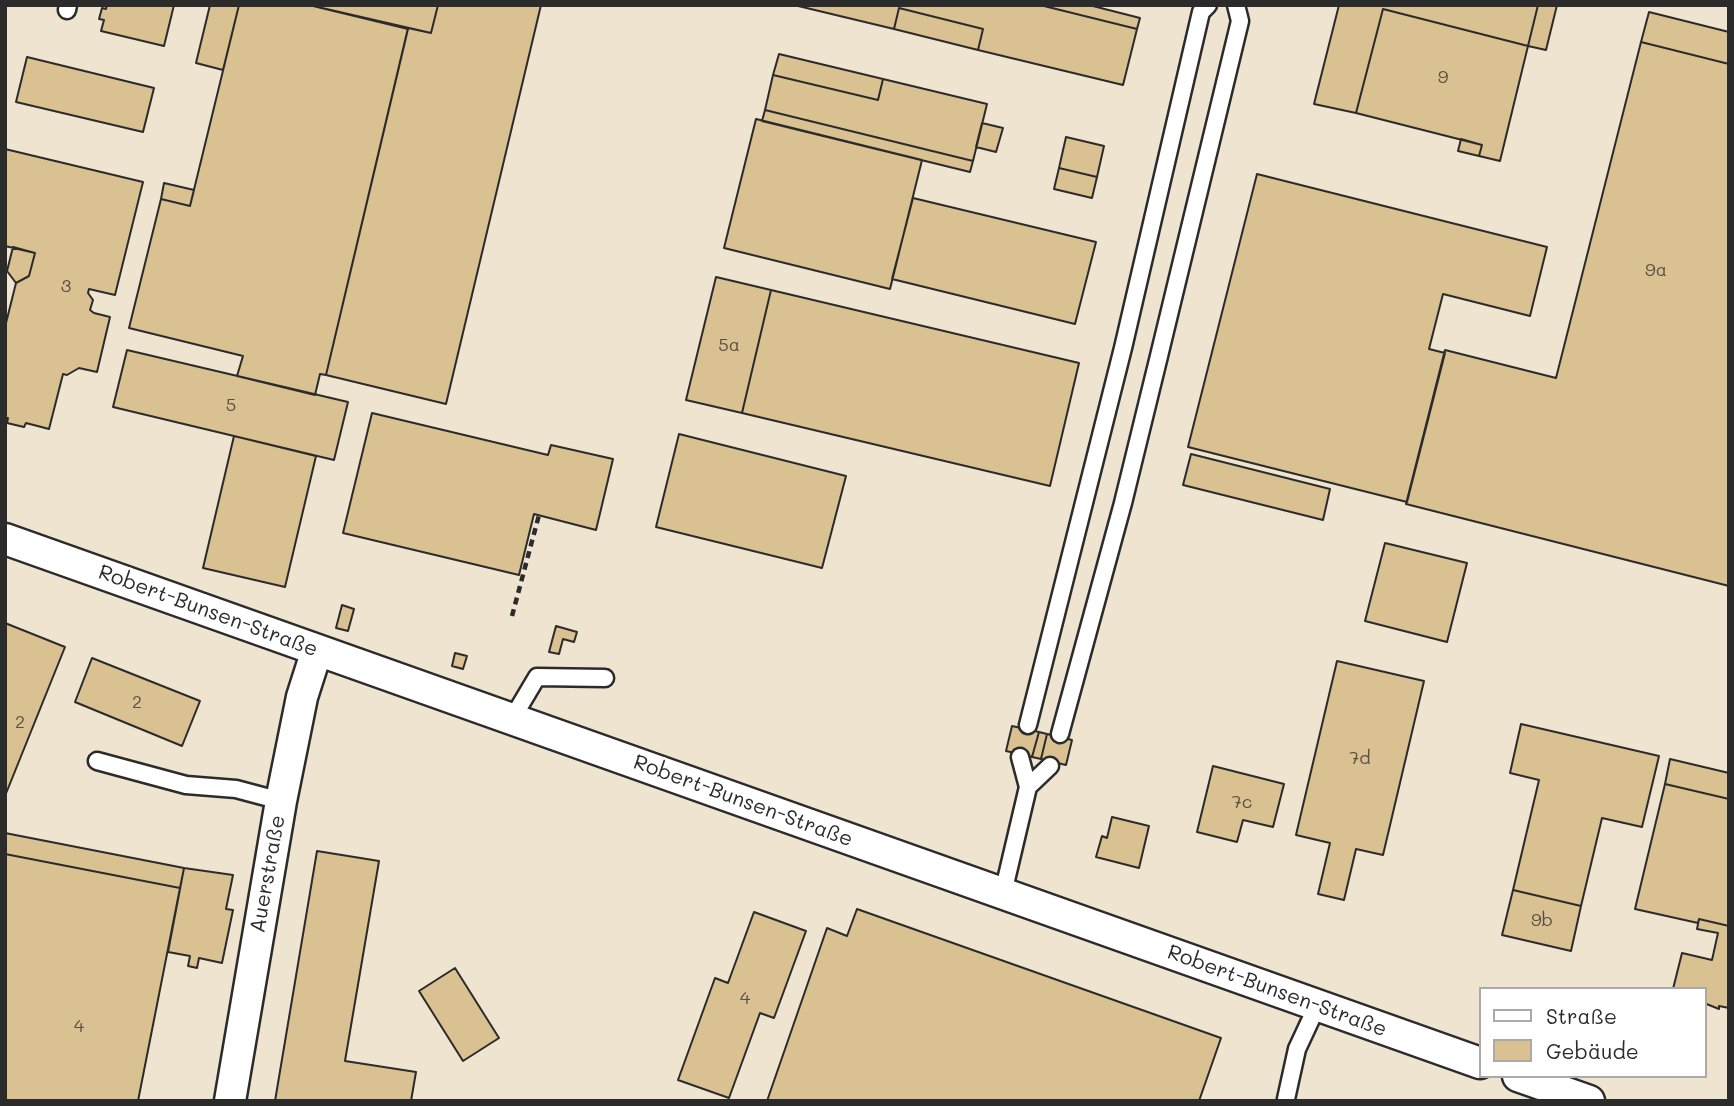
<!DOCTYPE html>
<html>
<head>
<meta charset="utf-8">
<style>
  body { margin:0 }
  #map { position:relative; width:1734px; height:1106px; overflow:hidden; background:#f8f3e9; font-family:Mali,sans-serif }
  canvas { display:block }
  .frame { position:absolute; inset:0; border:7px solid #2b2b2b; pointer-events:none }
  .legend { position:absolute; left:1479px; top:987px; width:228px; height:91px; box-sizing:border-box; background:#fff; border:2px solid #aaa; margin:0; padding:9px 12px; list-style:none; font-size:21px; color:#2b2b2b }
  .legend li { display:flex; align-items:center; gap:14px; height:35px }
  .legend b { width:35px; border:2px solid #aaa }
</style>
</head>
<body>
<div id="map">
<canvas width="1734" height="1106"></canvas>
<div class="frame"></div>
<ul class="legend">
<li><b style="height:9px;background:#fff"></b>Straße</li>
<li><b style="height:19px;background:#dac191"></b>Gebäude</li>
</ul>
</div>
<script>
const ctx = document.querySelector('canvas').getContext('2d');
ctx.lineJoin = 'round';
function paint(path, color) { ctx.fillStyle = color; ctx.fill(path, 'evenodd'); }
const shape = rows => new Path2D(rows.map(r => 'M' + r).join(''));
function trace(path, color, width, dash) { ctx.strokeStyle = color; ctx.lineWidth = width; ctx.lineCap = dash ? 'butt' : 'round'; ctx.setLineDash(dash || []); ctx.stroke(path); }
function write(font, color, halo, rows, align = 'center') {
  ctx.font = font + ' Mali,sans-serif'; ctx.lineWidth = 5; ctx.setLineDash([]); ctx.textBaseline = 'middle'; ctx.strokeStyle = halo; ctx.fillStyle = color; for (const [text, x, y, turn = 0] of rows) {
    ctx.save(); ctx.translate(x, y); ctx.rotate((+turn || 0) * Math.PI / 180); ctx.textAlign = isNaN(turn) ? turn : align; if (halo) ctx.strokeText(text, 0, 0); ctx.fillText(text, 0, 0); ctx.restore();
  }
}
const built = shape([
  [5,5,1729,5,1729,1101,5,1101],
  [1480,989,1704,989,1704,1076,1480,1076]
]);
const building = shape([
  [107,5,174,5,164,46,101,31,104,20,99,19,102,8,106,9,107,5],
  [210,5,239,5,223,70,196,63,210,5],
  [239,5,309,5,408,29,326,375,320,374,315,395,237,376,243,356,129,328,161,199,190,206,239,5],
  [309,5,438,5,431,33,309,5],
  [438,5,541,5,446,404,326,375,408,28,431,33,438,5],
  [794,5,1040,5,1137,29,1123,85,978,50,983,29,899,8,894,29,794,5],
  [1040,5,1089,5,1140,18,1137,29,1040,5],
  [1339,5,1538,5,1528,46,1383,9,1356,113,1314,104,1339,5],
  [1538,5,1557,5,1546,50,1528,46,1538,5],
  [899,8,983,29,978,50,894,29,899,8],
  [1383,9,1528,46,1500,161,1479,156,1482,145,1356,113,1383,9],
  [1649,12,1729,32,1729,64,1641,42,1649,12],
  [1641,42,1729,64,1729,586,1406,504,1445,350,1556,378,1641,42],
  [779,54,883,79,878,100,773,75,779,54],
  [27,57,154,88,143,132,16,102,27,57],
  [773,75,878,100,883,79,987,104,973,161,765,110,773,75],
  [765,110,973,161,970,172,762,121,765,110],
  [756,119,922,160,890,289,724,248,756,119],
  [982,123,1003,128,996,152,976,147,982,123],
  [1066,137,1104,146,1097,177,1059,168,1066,137],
  [1461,139,1482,145,1479,156,1458,151,1461,139],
  [5,149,143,182,115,295,89,289,88,293,93,300,90,310,94,313,110,317,97,372,79,368,67,375,63,374,49,429,26,423,24,427,7,423,8,418,5,418,5,327,16,283,29,276,35,253,5,246,5,149],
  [1059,168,1097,177,1092,198,1054,189,1059,168],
  [1257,174,1547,247,1530,316,1443,294,1429,349,1445,353,1407,502,1188,447,1257,174],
  [164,183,194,190,190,206,161,199,164,183],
  [913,198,1096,242,1075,324,892,279,913,198],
  [13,247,35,253,29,276,16,283,7,271,13,247],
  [716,277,771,290,742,413,686,400,716,277],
  [771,290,1079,363,1050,486,742,413,771,290],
  [127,350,348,402,334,460,113,407,127,350],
  [372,413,548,455,551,445,613,459,596,530,534,514,519,575,343,533,372,413],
  [679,434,846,476,822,568,656,527,679,434],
  [234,436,316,456,285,587,203,568,234,436],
  [1191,454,1330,489,1323,520,1183,485,1191,454],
  [1385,543,1467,563,1447,642,1365,621,1385,543],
  [342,605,354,609,348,631,336,628,342,605],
  [5,623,65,647,5,796,5,623],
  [556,626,577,632,574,642,563,639,559,654,549,652,556,626],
  [455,653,467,656,463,669,452,666,455,653],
  [92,658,200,701,182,746,75,702,92,658],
  [1337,661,1424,681,1383,855,1356,849,1344,900,1318,894,1330,843,1296,835,1337,661],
  [1521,724,1659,756,1642,827,1602,818,1581,906,1513,890,1539,780,1510,773,1521,724],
  [1012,726,1039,732,1032,757,1006,751,1012,726],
  [1039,732,1047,734,1041,759,1032,757,1039,732],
  [1047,734,1072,740,1066,765,1041,759,1047,734],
  [1670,759,1729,773,1729,799,1665,784,1670,759],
  [1213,766,1284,784,1273,827,1243,820,1237,842,1197,832,1213,766],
  [1665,784,1729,799,1729,926,1699,919,1698,923,1635,909,1665,784],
  [1112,817,1149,826,1139,868,1096,857,1102,836,1107,838,1112,817],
  [5,833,184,868,180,888,5,854,5,833],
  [317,851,379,861,345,1061,416,1072,411,1101,275,1101,317,851],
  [5,854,180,888,138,1101,5,1101,5,854],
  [184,868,233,875,226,909,233,910,222,963,199,958,197,968,188,966,190,956,168,952,184,868],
  [1513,890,1581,906,1571,951,1502,935,1513,890],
  [857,909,1221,1038,1199,1101,767,1101,827,928,847,936,857,909],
  [754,912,806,931,774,1018,760,1013,729,1098,678,1080,715,978,728,983,754,912],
  [1699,919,1729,926,1729,1008,1719,1006,1719,1009,1704,1003,1704,989,1673,989,1682,953,1712,960,1718,933,1697,929,1699,919],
  [455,968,499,1038,463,1061,419,991,455,968]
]);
const path = shape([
  [512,616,539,515]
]);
const lane = shape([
  [67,10,68,5],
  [512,719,537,677,605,678],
  [1028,725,1123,348,1201,12,1208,5],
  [1060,734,1123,503,1159,356,1240,21,1236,5],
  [97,761,186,785,236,789,281,801],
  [1028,787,1050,766],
  [1003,893,1028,787,1020,757],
  [1286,1099,1297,1049,1318,1004]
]);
const street = shape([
  [5,539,1480,1063],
  [1518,1076,1589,1101],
  [230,1101,281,801,302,697,317,650]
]);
const numberNames = [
  ["9",1443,77],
  ["9a",1656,270],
  ["3",66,286],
  ["5a",729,345],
  ["5",231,405],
  ["2",137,702],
  ["2",20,722],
  ["7d",1360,758],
  ["7c",1242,802],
  ["9b",1542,920],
  ["4",745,998],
  ["4",79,1026]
];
const streetNames = [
  ["Robert-Bunsen-Straße",208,611,20],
  ["Robert-Bunsen-Straße",743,801,20],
  ["Auerstraße",268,874,-80],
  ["Robert-Bunsen-Straße",1277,991,20]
];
paint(built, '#efe4cf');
paint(building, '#dac191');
trace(building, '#2b2b2b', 2);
trace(lane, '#2b2b2b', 21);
trace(street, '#2b2b2b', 35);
trace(path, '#2b2b2b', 4.5, [7, 5]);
trace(lane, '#fff', 16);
trace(street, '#fff', 30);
write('18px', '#575044', null, numberNames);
write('21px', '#2b2b2b', '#fff', streetNames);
</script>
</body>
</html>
